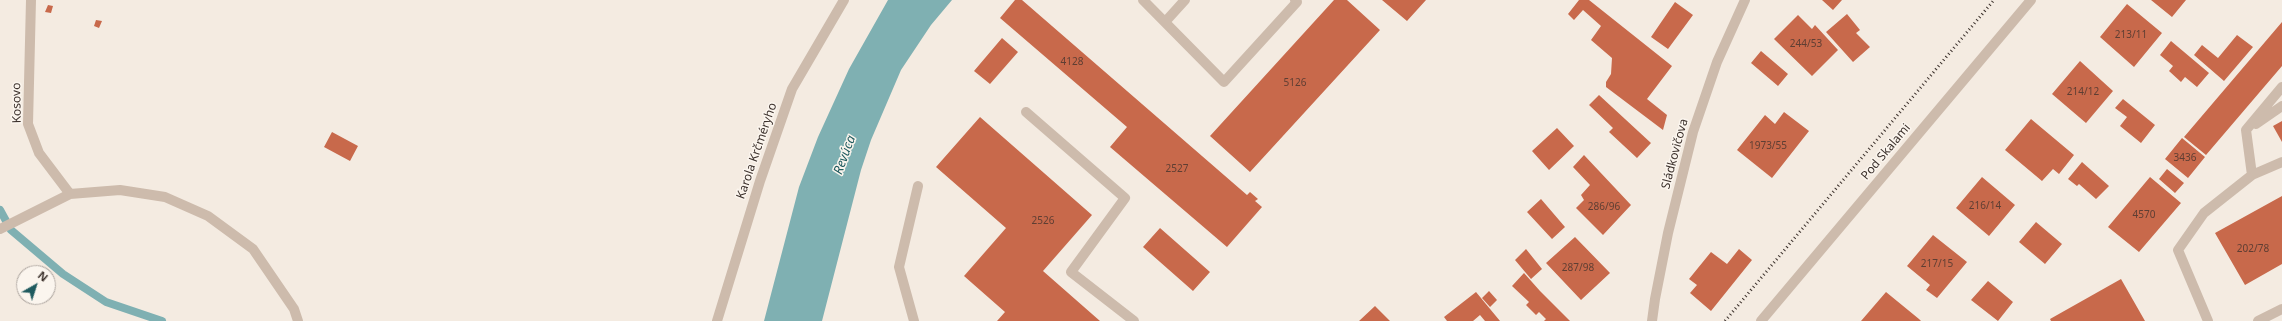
<!DOCTYPE html>
<html>
<head>
<meta charset="utf-8">
<style>
  body { margin:0 }
  #map { position:relative; width:2282px; height:321px; overflow:hidden; background:#f4ebe1; font-family:"Noto Sans",sans-serif }
  canvas { display:block }
  .north { position:absolute; left:16px; top:265px; width:40px; height:40px; box-sizing:border-box; background:#fbf5ee; border:1px solid #aea6a0; border-radius:50%; rotate:39deg; font-size:11px; font-weight:700; line-height:16px; text-align:center; color:#3b302b }
  .north::after { content:''; display:block; margin:auto; width:14px; height:18px; background:#1f5a5e; clip-path:polygon(50% 0,100% 100%,50% 72%,0 100%) }
</style>
</head>
<body>
<div id="map">
<canvas width="2282" height="321"></canvas>
<div class="north">N</div>
</div>
<script>
const ctx = document.querySelector('canvas').getContext('2d');
ctx.lineJoin = 'round';
function paint(path, color) { ctx.fillStyle = color; ctx.fill(path, 'evenodd'); }
const shape = rows => new Path2D(rows.map(r => 'M' + r).join(''));
function trace(path, color, width, dash) { ctx.strokeStyle = color; ctx.lineWidth = width; ctx.lineCap = dash ? 'butt' : 'round'; ctx.setLineDash(dash || []); ctx.stroke(path); }
function write(font, color, halo, rows, align = 'center') {
  ctx.font = font + ' "Noto Sans",sans-serif'; ctx.lineWidth = 3; ctx.setLineDash([]); ctx.textBaseline = 'middle'; ctx.strokeStyle = halo; ctx.fillStyle = color; for (const [text, x, y, turn = 0] of rows) {
    ctx.save(); ctx.translate(x, y); ctx.rotate((+turn || 0) * Math.PI / 180); ctx.textAlign = isNaN(turn) ? turn : align; if (halo) ctx.strokeText(text, 0, 0); ctx.fillText(text, 0, 0); ctx.restore();
  }
}
const water = shape([
  [888,0,952,0,931,25,901,70,871,140,861,170,822,321,764,321,799,187,818,137,849,69]
]);
const stream = shape([
  [0,210,11,230,63,274,106,302,162,321]
]);
const building = shape([
  [1015,0,1022,0,1247,195,1250,192,1258,199,1255,201,1262,207,1227,247,1110,147,1127,127,1000,18],
  [1334,0,1347,0,1380,30,1250,172,1210,136],
  [1382,0,1426,0,1407,21],
  [1579,0,1589,0,1672,66,1647,99,1667,115,1663,130,1606,87,1606,82,1611,74,1612,58,1591,40,1601,26,1583,10,1574,20,1568,14],
  [1822,0,1842,0,1833,10],
  [2151,0,2186,0,2172,17],
  [1675,2,1693,15,1668,49,1651,37],
  [2127,4,2162,33,2134,67,2100,37],
  [48,5,53,6,51,13,45,12],
  [1847,14,1860,30,1856,33,1870,47,1853,62,1826,32],
  [1798,15,1812,29,1815,25,1838,50,1812,76,1774,39],
  [96,20,102,21,99,28,94,26],
  [2282,22,2282,66,2206,155,2184,137],
  [2237,35,2253,47,2224,81,2194,55,2202,45,2218,58],
  [1002,38,1018,52,990,84,974,71],
  [2171,41,2209,73,2197,87,2185,77,2181,82,2169,71,2173,66,2160,55],
  [1761,51,1788,74,1778,86,1751,63],
  [2080,61,2113,91,2086,123,2052,94],
  [1599,95,1651,143,1637,158,1609,132,1613,128,1589,105],
  [2123,99,2155,125,2141,143,2120,126,2127,117,2115,108],
  [1784,112,1809,131,1772,178,1737,150,1765,115,1775,124],
  [980,117,1092,215,1043,271,1100,321,997,321,1005,312,964,276,1006,228,936,167],
  [2031,119,2074,155,2059,174,2053,169,2042,181,2005,150],
  [2282,121,2282,142,2273,126],
  [1557,128,1574,146,1549,170,1532,151],
  [332,132,358,146,350,161,324,147],
  [2182,138,2205,157,2188,178,2165,159],
  [1584,155,1631,205,1603,235,1576,208,1584,200,1581,195,1590,185,1573,167],
  [2082,162,2109,186,2096,199,2079,184,2077,186,2068,179],
  [2167,169,2184,183,2175,193,2159,179],
  [1982,177,2015,205,1989,236,1956,208],
  [2150,177,2181,203,2139,252,2108,227],
  [2282,196,2282,264,2245,285,2215,233],
  [1541,199,1565,227,1552,239,1527,212],
  [2036,222,2062,244,2045,264,2019,242],
  [1160,228,1210,272,1193,291,1143,247],
  [1933,235,1967,262,1937,298,1926,290,1930,285,1907,266],
  [1575,237,1610,273,1581,300,1546,263],
  [1526,249,1542,269,1531,279,1515,260],
  [1739,249,1752,260,1711,311,1690,293,1697,285,1689,279,1711,252,1727,264],
  [1524,273,1540,291,1570,321,1544,321,1546,319,1539,312,1536,315,1526,305,1529,302,1512,286],
  [2121,279,2145,321,2051,321,2050,319],
  [1988,281,2013,302,1998,321,1971,300],
  [1489,291,1497,300,1490,307,1482,298],
  [1476,292,1500,321,1485,321,1480,315,1473,321,1447,321,1444,317],
  [1886,292,1919,319,1921,321,1861,321],
  [1375,306,1390,321,1359,321]
]);
const minor = shape([
  [31,0,28,124,39,153,70,194],
  [1143,0,1224,82,1297,2,1295,0],
  [1165,22,1185,0],
  [1026,112,1125,198,1071,272,1134,321],
  [2256,124,2282,106],
  [2252,175,2246,130,2282,87],
  [0,229,70,194,120,190,165,197,208,216,253,249,294,309,298,321],
  [717,321,760,181,792,89,844,0],
  [914,321,899,267,918,186],
  [1652,321,1655,299,1668,233,1693,132,1717,62,1745,0],
  [1761,321,2031,0],
  [2208,321,2178,250,2204,213,2252,175,2282,162],
  [2258,321,2282,309]
]);
const rail = shape([
  [1725,321,1994,0]
]);
const numberNames = [
  ["213/11",2131,35],
  ["244/53",1806,44],
  ["4128",1072,62],
  ["5126",1295,83],
  ["214/12",2083,92],
  ["1973/55",1768,146],
  ["3436",2185,158],
  ["2527",1177,169],
  ["216/14",1985,206],
  ["286/96",1604,207],
  ["4570",2144,215],
  ["2526",1043,221],
  ["202/78",2253,249],
  ["217/15",1937,264],
  ["287/98",1578,268]
];
const streetNames = [
  ["Kosovo",17,103,-91],
  ["Karola Krčméryho",757,151,-71],
  ["Pod Skalami",1886,152,-50],
  ["Sládkovičova",1675,154,-75]
];
const waterNames = [
  ["Revúca",845,155,-70]
];
paint(water, '#7fb0b2');
trace(stream, '#7fb0b2', 8);
paint(building, '#c8694b');
trace(minor, '#cdbbac', 10);
trace(rail, '#3b302b', 3, [1, 3]);
write('10px', '#5e3e33', null, numberNames);
write('12px', '#3b302b', '#fbf5ee', streetNames);
write('italic 13px', '#1f5a5e', '#fbf5ee', waterNames);
</script>
</body>
</html>
